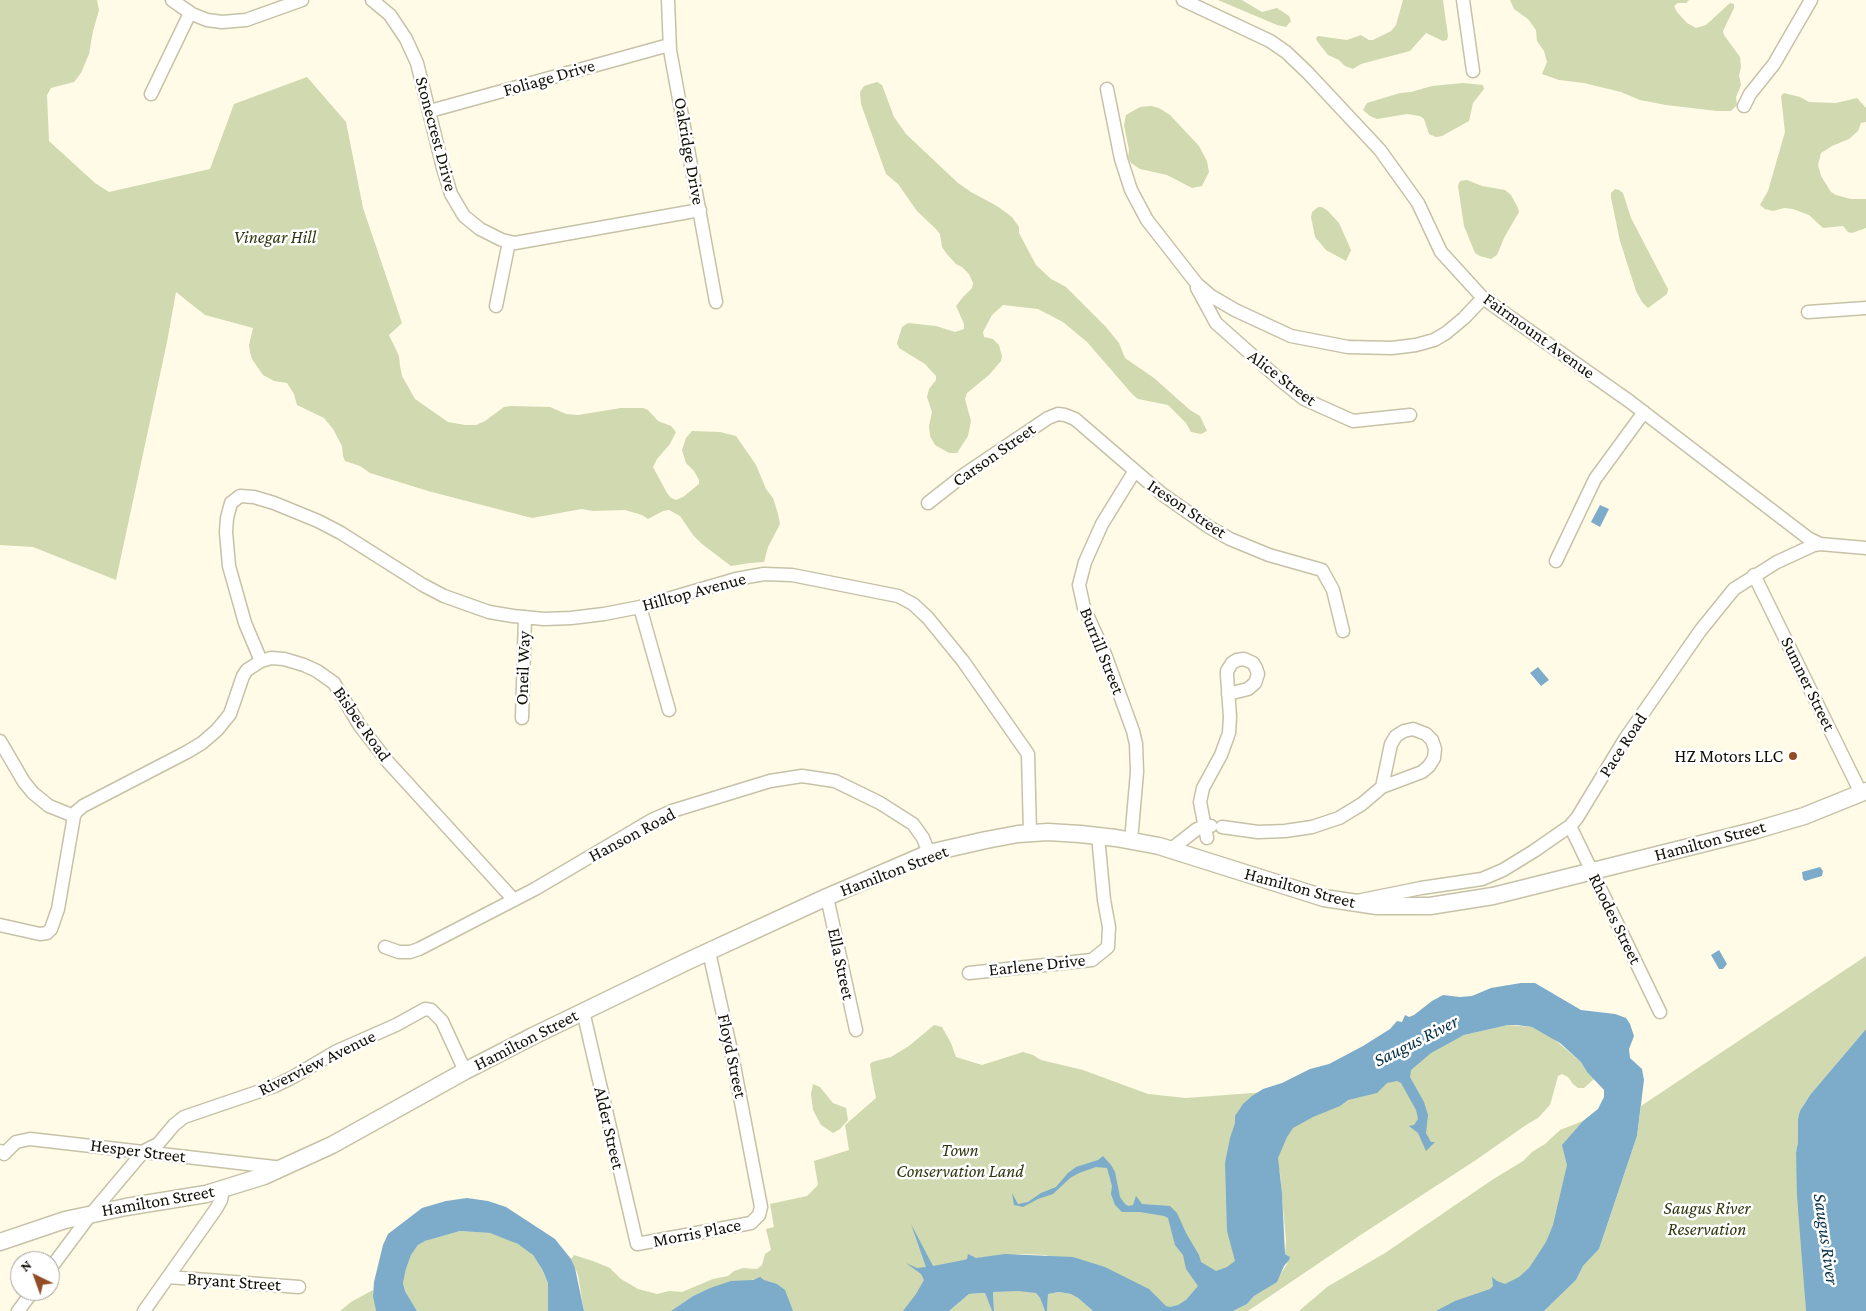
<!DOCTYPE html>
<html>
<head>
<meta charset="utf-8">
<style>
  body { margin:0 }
  #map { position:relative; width:1866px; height:1311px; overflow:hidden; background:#fffbe6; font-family:"Crimson Pro",serif }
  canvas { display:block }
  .north { position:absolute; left:10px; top:1251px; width:50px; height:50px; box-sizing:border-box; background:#fff; border:1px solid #a09f9c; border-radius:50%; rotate:318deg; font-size:14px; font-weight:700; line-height:20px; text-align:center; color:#121007 }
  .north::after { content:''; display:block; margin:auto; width:18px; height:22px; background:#934d26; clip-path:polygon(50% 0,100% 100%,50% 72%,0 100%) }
</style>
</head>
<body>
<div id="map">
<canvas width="1866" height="1311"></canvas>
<div class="north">N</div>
</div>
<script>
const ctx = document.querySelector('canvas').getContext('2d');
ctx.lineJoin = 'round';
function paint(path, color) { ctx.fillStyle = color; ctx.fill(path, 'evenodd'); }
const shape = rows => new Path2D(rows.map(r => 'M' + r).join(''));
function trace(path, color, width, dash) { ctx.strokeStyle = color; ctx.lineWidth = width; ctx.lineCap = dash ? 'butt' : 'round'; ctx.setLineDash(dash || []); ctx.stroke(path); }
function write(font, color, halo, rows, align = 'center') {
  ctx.font = font + ' "Crimson Pro",serif'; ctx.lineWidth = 5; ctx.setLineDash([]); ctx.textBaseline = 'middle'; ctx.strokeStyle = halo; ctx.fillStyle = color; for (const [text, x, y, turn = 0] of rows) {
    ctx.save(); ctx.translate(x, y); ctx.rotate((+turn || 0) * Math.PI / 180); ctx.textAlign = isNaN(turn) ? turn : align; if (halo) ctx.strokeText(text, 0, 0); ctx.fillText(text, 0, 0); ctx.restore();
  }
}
const green = shape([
  [0,0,97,0,99,10,93,31,89,54,81,73,74,82,51,88,47,95,49,141,95,183,109,192,210,169,234,104,307,77,346,122,363,208,402,323,389,335,399,356,400,366,402,376,415,399,448,422,465,425,476,425,485,421,504,407,511,406,550,407,566,414,578,415,621,408,643,408,648,410,658,421,671,426,676,432,670,444,657,459,653,467,667,493,671,498,676,500,683,497,699,484,699,480,694,471,686,463,682,450,686,438,692,431,720,432,736,436,756,465,766,489,773,498,778,514,780,524,768,547,764,562,750,563,731,566,702,544,693,535,680,516,669,510,663,511,648,519,642,515,625,510,593,511,582,509,532,518,428,491,370,473,360,466,345,461,343,456,342,446,333,429,324,418,297,405,294,394,287,383,274,381,263,375,252,359,250,352,249,345,253,328,205,315,176,292,167,342,116,580,33,547,0,545],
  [1218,0,1242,0,1262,12,1277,8,1289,16,1291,21,1286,27,1277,25],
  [1403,0,1443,0,1448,36,1447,40,1443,41,1426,33,1410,51,1361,64,1353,69,1345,66,1339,60,1328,55,1317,41,1316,38,1318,36,1347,40,1361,35,1369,40,1373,40,1391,31,1396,25],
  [1510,0,1689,0,1686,3,1678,3,1674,6,1677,12,1687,23,1696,28,1706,25,1730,3,1734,4,1734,8,1723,31,1724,35,1740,57,1741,67,1739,75,1741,85,1736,97,1737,105,1731,111,1717,111,1666,105,1640,100,1621,92,1584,83,1559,80,1542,74,1547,62,1544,51,1537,41,1536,30,1528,19,1514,9],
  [877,82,882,85,894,117,906,134,958,183,971,192,997,206,1012,217,1019,227,1019,233,1036,265,1051,279,1066,287,1106,327,1119,343,1125,358,1154,378,1190,410,1200,416,1207,431,1201,434,1191,432,1186,423,1168,405,1138,399,1133,395,1087,342,1063,322,1038,309,1003,305,992,315,983,332,984,337,993,339,999,345,1002,356,1001,361,989,375,967,393,965,399,971,421,968,436,957,453,949,453,935,445,930,436,929,426,932,412,927,397,929,389,936,380,936,376,925,364,899,348,897,343,902,327,908,323,936,326,955,332,964,329,964,324,956,306,963,297,972,288,973,283,969,274,962,267,956,264,946,253,942,247,940,234,935,228,917,211,898,184,886,174,861,104,860,92,864,86],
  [1463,83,1483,85,1484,89,1473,103,1469,121,1442,136,1436,137,1429,134,1424,119,1420,116,1407,114,1377,119,1370,116,1363,110,1367,103,1400,93,1411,92,1432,86],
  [1784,93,1800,97,1809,102,1836,103,1857,98,1866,108,1866,122,1861,123,1858,131,1849,139,1832,146,1821,153,1818,165,1821,176,1831,192,1836,195,1851,199,1866,199,1866,228,1852,233,1848,232,1843,226,1823,228,1809,215,1793,209,1784,208,1773,211,1765,209,1760,205,1768,191,1785,132,1781,96],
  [1151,106,1159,108,1170,115,1199,146,1207,161,1209,172,1202,186,1192,188,1167,175,1140,169,1131,163,1128,157,1129,150,1124,125,1126,115,1140,107],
  [1467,180,1482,186,1505,190,1511,195,1518,208,1519,212,1504,238,1497,255,1491,259,1480,256,1475,253,1464,226,1458,186,1460,181],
  [1615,189,1619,190,1623,193,1631,218,1668,289,1667,294,1648,308,1642,302,1636,291,1620,241,1611,198,1611,193],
  [1318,207,1322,207,1328,211,1339,223,1351,250,1346,261,1326,250,1315,237,1311,217,1312,212],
  [1866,956,1866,1029,1810,1095,1804,1104,1798,1119,1798,1142,1796,1154,1806,1311,1544,1311,1576,1280,1583,1266,1599,1249,1637,1136,1641,1106],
  [934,1025,942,1027,951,1043,956,1057,982,1065,1023,1052,1033,1055,1041,1060,1083,1070,1148,1094,1186,1098,1266,1092,1251,1249,1175,1311,1046,1255,1021,1254,968,1259,908,1311,792,1311,771,1282,756,1279,710,1288,693,1296,671,1311,584,1311,578,1275,571,1259,574,1255,593,1261,610,1268,621,1279,638,1289,657,1294,669,1291,682,1292,713,1279,728,1276,734,1271,743,1268,757,1269,762,1265,765,1254,771,1250,766,1229,774,1227,770,1204,807,1196,818,1185,814,1161,849,1150,845,1125,876,1098,872,1078,870,1064,872,1062,891,1057,909,1046],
  [1508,1025,1532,1027,1549,1035,1581,1062,1587,1072,1594,1079,1584,1088,1578,1088,1573,1084,1568,1077,1562,1074,1558,1076,1550,1105,1538,1118,1526,1125,1476,1160,1362,1234,1248,1311,1233,1311,1247,1304,1254,1296,1278,1278,1287,1264,1289,1256,1285,1254,1286,1241,1280,1173,1275,1157,1278,1126,1464,1035],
  [813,1084,820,1087,833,1103,846,1108,848,1120,840,1129,833,1133,821,1125,813,1110,811,1094],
  [1604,1097,1542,1258,1485,1311,1299,1311,1327,1287,1385,1253,1492,1180,1523,1161,1532,1152,1545,1144,1560,1130,1583,1121,1598,1109],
  [460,1231,490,1233,508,1239,527,1249,538,1261,548,1283,548,1311,417,1311,405,1291,403,1283,406,1269,411,1255,418,1245,425,1241],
  [373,1290,376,1311,340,1311,351,1302],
  [1001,1291,1029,1291,1036,1293,1040,1298,1045,1311,994,1311,993,1292],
  [1059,1292,1071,1294,1078,1298,1093,1311,1047,1311,1048,1294],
  [981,1293,985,1293,992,1311,949,1311,969,1294]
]);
const water = shape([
  [1600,505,1609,509,1600,527,1591,522],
  [1538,667,1549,680,1541,686,1530,673],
  [1820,867,1823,871,1822,876,1805,881,1803,879,1802,872],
  [1719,950,1727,964,1723,969,1719,969,1711,955],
  [1521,983,1535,983,1581,1010,1615,1014,1626,1018,1630,1024,1634,1036,1629,1049,1630,1058,1642,1069,1644,1080,1637,1136,1599,1249,1583,1266,1576,1280,1544,1311,1436,1311,1455,1301,1490,1289,1493,1286,1492,1277,1497,1281,1505,1284,1519,1277,1529,1268,1546,1242,1553,1225,1567,1165,1562,1145,1583,1121,1598,1109,1604,1097,1604,1090,1587,1072,1581,1062,1560,1043,1532,1027,1517,1025,1508,1025,1464,1035,1431,1053,1411,1070,1410,1077,1424,1102,1428,1115,1426,1133,1431,1142,1435,1142,1426,1151,1418,1133,1409,1126,1414,1125,1418,1119,1416,1110,1401,1083,1397,1081,1387,1083,1377,1093,1348,1100,1340,1106,1313,1117,1293,1128,1287,1137,1278,1158,1282,1193,1285,1254,1290,1257,1289,1260,1284,1266,1277,1282,1254,1296,1247,1304,1233,1311,1093,1311,1078,1298,1071,1294,1059,1292,1048,1294,1047,1311,1045,1311,1040,1298,1036,1293,1018,1291,993,1292,994,1311,992,1311,985,1293,981,1293,969,1294,949,1311,903,1311,916,1294,924,1280,921,1274,906,1263,917,1268,926,1267,911,1224,933,1266,964,1260,967,1259,968,1254,976,1258,1005,1254,1073,1257,1105,1267,1149,1289,1166,1306,1170,1307,1178,1305,1186,1300,1198,1286,1186,1269,1183,1255,1175,1245,1168,1218,1164,1216,1140,1212,1122,1212,1115,1205,1111,1194,1112,1186,1107,1168,1096,1167,1079,1173,1070,1178,1053,1194,1038,1199,1023,1207,1014,1205,1012,1193,1018,1204,1028,1202,1041,1193,1056,1187,1068,1173,1076,1167,1098,1160,1103,1156,1111,1165,1115,1172,1120,1197,1125,1204,1128,1206,1133,1205,1136,1196,1142,1204,1170,1206,1177,1213,1186,1233,1199,1255,1201,1262,1216,1271,1227,1267,1235,1261,1227,1231,1225,1163,1230,1138,1235,1123,1235,1116,1243,1104,1252,1096,1263,1089,1282,1083,1310,1069,1329,1064,1363,1046,1390,1029,1397,1021,1402,1022,1405,1015,1409,1017,1414,1015,1432,1001,1443,995,1460,997,1472,996,1491,988],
  [1866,1029,1866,1311,1806,1311,1797,1196,1796,1153,1798,1142,1798,1119,1800,1111,1810,1095],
  [467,1198,488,1201,506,1207,555,1239,571,1259,575,1268,584,1311,548,1311,548,1283,542,1269,533,1255,518,1244,490,1233,460,1231,425,1241,418,1245,411,1255,406,1269,403,1283,405,1291,417,1311,376,1311,373,1296,374,1282,383,1245,388,1234,422,1208,446,1201],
  [760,1277,764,1280,777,1284,785,1290,793,1311,671,1311,693,1296,710,1288,731,1281,753,1280]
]);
const minor = shape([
  [172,0,192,14,207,20,222,22,246,20,302,0],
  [372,0,390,15,406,39,417,63,443,168,451,194,464,216,480,229,502,240,515,243,700,210],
  [668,0,670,50,716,302],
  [1183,0,1270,41,1286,52,1308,73,1380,150,1418,203,1441,252,1483,298,1629,401,1808,538,1820,544],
  [1463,0,1473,71],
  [1107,89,1121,159,1131,190,1147,220,1197,284,1211,296,1235,310,1291,336,1348,347,1392,348,1416,345,1434,340,1446,333,1464,318,1483,298],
  [151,94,190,13],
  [1744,106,1750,94,1774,64,1811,0],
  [430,111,669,45],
  [1197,288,1216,323,1279,379,1304,399,1353,421,1410,415],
  [496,306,509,242],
  [1808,312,1866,308],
  [928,503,965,474,1048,418,1058,414,1065,415,1075,419,1162,494,1209,527,1230,539,1269,555,1322,570,1333,590,1343,631],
  [1556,561,1595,479,1644,412],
  [1754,575,1861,793],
  [640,607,669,710],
  [261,661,245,623,229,566,226,532,227,518,231,503,240,496,254,497,274,503,318,521,341,533,423,585,444,596,489,612,513,616,544,619,571,618,604,614,640,607,736,579,764,574,792,575,898,596,913,604,928,618,963,661,1028,754,1030,833],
  [522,718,525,617],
  [0,741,24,782,33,793,49,806,74,816],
  [1570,826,1660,1012],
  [1222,827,1258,832,1285,831,1312,827,1339,818,1362,804,1382,787,1391,744,1396,736,1404,731,1413,729,1426,734,1432,740,1435,749,1434,758,1429,766,1422,772,1382,787],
  [1207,838,1200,802,1203,788,1221,755,1229,733,1230,717,1227,675,1227,671,1232,663,1237,660,1244,659,1253,663,1256,668,1258,674,1255,683,1248,689,1228,694],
  [1131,841,1137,772,1136,744,1133,731,1105,654,1084,608,1079,585,1085,562,1102,524,1134,472],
  [1170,850,1197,829,1205,826,1211,826],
  [827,897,856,1030],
  [1357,901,1421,888,1482,879,1503,870,1534,851,1570,826,1577,818,1625,739,1700,631,1734,589,1777,562,1814,545,1820,544,1866,548],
  [0,925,40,934,47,933,51,929,58,909,74,816,76,812,83,806,187,752,202,743,217,730,230,714,243,676,247,670,261,661,271,658,284,659,304,665,317,671,334,683,360,726,388,762,514,900],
  [385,947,399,952,410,952,419,949,535,889,652,820,672,811,770,781,802,776,835,781,880,803,913,824,923,838,929,853],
  [969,973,1092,960,1108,947,1109,927,1104,900,1098,836],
  [583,1011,637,1244,751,1223,759,1215,761,1207,732,1055,709,952],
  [0,1151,4,1154,16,1142,30,1139,283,1168],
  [50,1269,91,1214,144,1151,158,1144,174,1125,184,1117,275,1086,293,1077,337,1051,396,1025,425,1009,431,1010,442,1021,465,1071],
  [168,1277,299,1287],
  [18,1311,33,1291],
  [144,1311,216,1209,221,1200,223,1190]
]);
const major = shape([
  [0,1242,65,1220,126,1207,206,1194,264,1176,332,1145,465,1071,533,1036,688,961,827,897,929,853,986,840,1018,834,1048,832,1080,834,1116,838,1159,846,1324,898,1377,906,1430,906,1493,896,1753,831,1804,816,1866,791]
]);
const markers = [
  [1793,756,5,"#934d26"]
];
const streetNames = [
  ["Foliage Drive",549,78,-16],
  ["Stonecrest Drive",436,134,75],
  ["Oakridge Drive",689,151,80],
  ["Fairmount Avenue",1539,336,36],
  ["Alice Street",1282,378,37],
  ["Carson Street",994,455,-35],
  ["Ireson Street",1187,509,34],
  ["Hilltop Avenue",694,592,-15],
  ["Burrill Street",1102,651,68],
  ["Oneil Way",523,668,-88],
  ["Sumner Street",1808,684,64],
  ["Bisbee Road",362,724,55],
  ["Pace Road",1623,745,-57],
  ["Hanson Road",632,835,-28],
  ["Hamilton Street",1710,841,-15],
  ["Hamilton Street",894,871,-21],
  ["Hamilton Street",1300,888,15],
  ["Rhodes Street",1615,919,64],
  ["Ella Street",841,964,78],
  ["Earlene Drive",1037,965,-6],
  ["Hamilton Street",526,1040,-27],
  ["Floyd Street",732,1056,78],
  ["Riverview Avenue",317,1063,-26],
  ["Alder Street",609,1128,77],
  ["Hesper Street",138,1151,7],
  ["Hamilton Street",158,1201,-10],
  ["Morris Place",697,1233,-11],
  ["Bryant Street",234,1282,4]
];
const parkNames = [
  ["Vinegar Hill",275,237],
  ["Town",960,1150],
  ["Conservation Land",960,1171],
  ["Saugus River",1707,1208],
  ["Reservation",1707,1229]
];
const poiNames = [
  ["HZ Motors LLC",1783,756]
];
const waterNames = [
  ["Saugus River",1416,1041,-27],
  ["Saugus River",1826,1239,82]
];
paint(green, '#d0d9b0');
paint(water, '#7cacca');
trace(minor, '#c6c2a8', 15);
trace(major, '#c6c2a8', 19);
trace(minor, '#fff', 12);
trace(major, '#fff', 16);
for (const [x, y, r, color] of markers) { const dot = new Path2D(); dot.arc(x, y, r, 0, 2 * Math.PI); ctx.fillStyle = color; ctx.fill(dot); trace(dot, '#fff', 2); }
write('18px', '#121007', '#fff', streetNames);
write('italic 18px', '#303710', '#fff', parkNames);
write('18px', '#121007', '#fff', poiNames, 'right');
write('italic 19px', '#083147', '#fff', waterNames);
</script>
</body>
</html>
